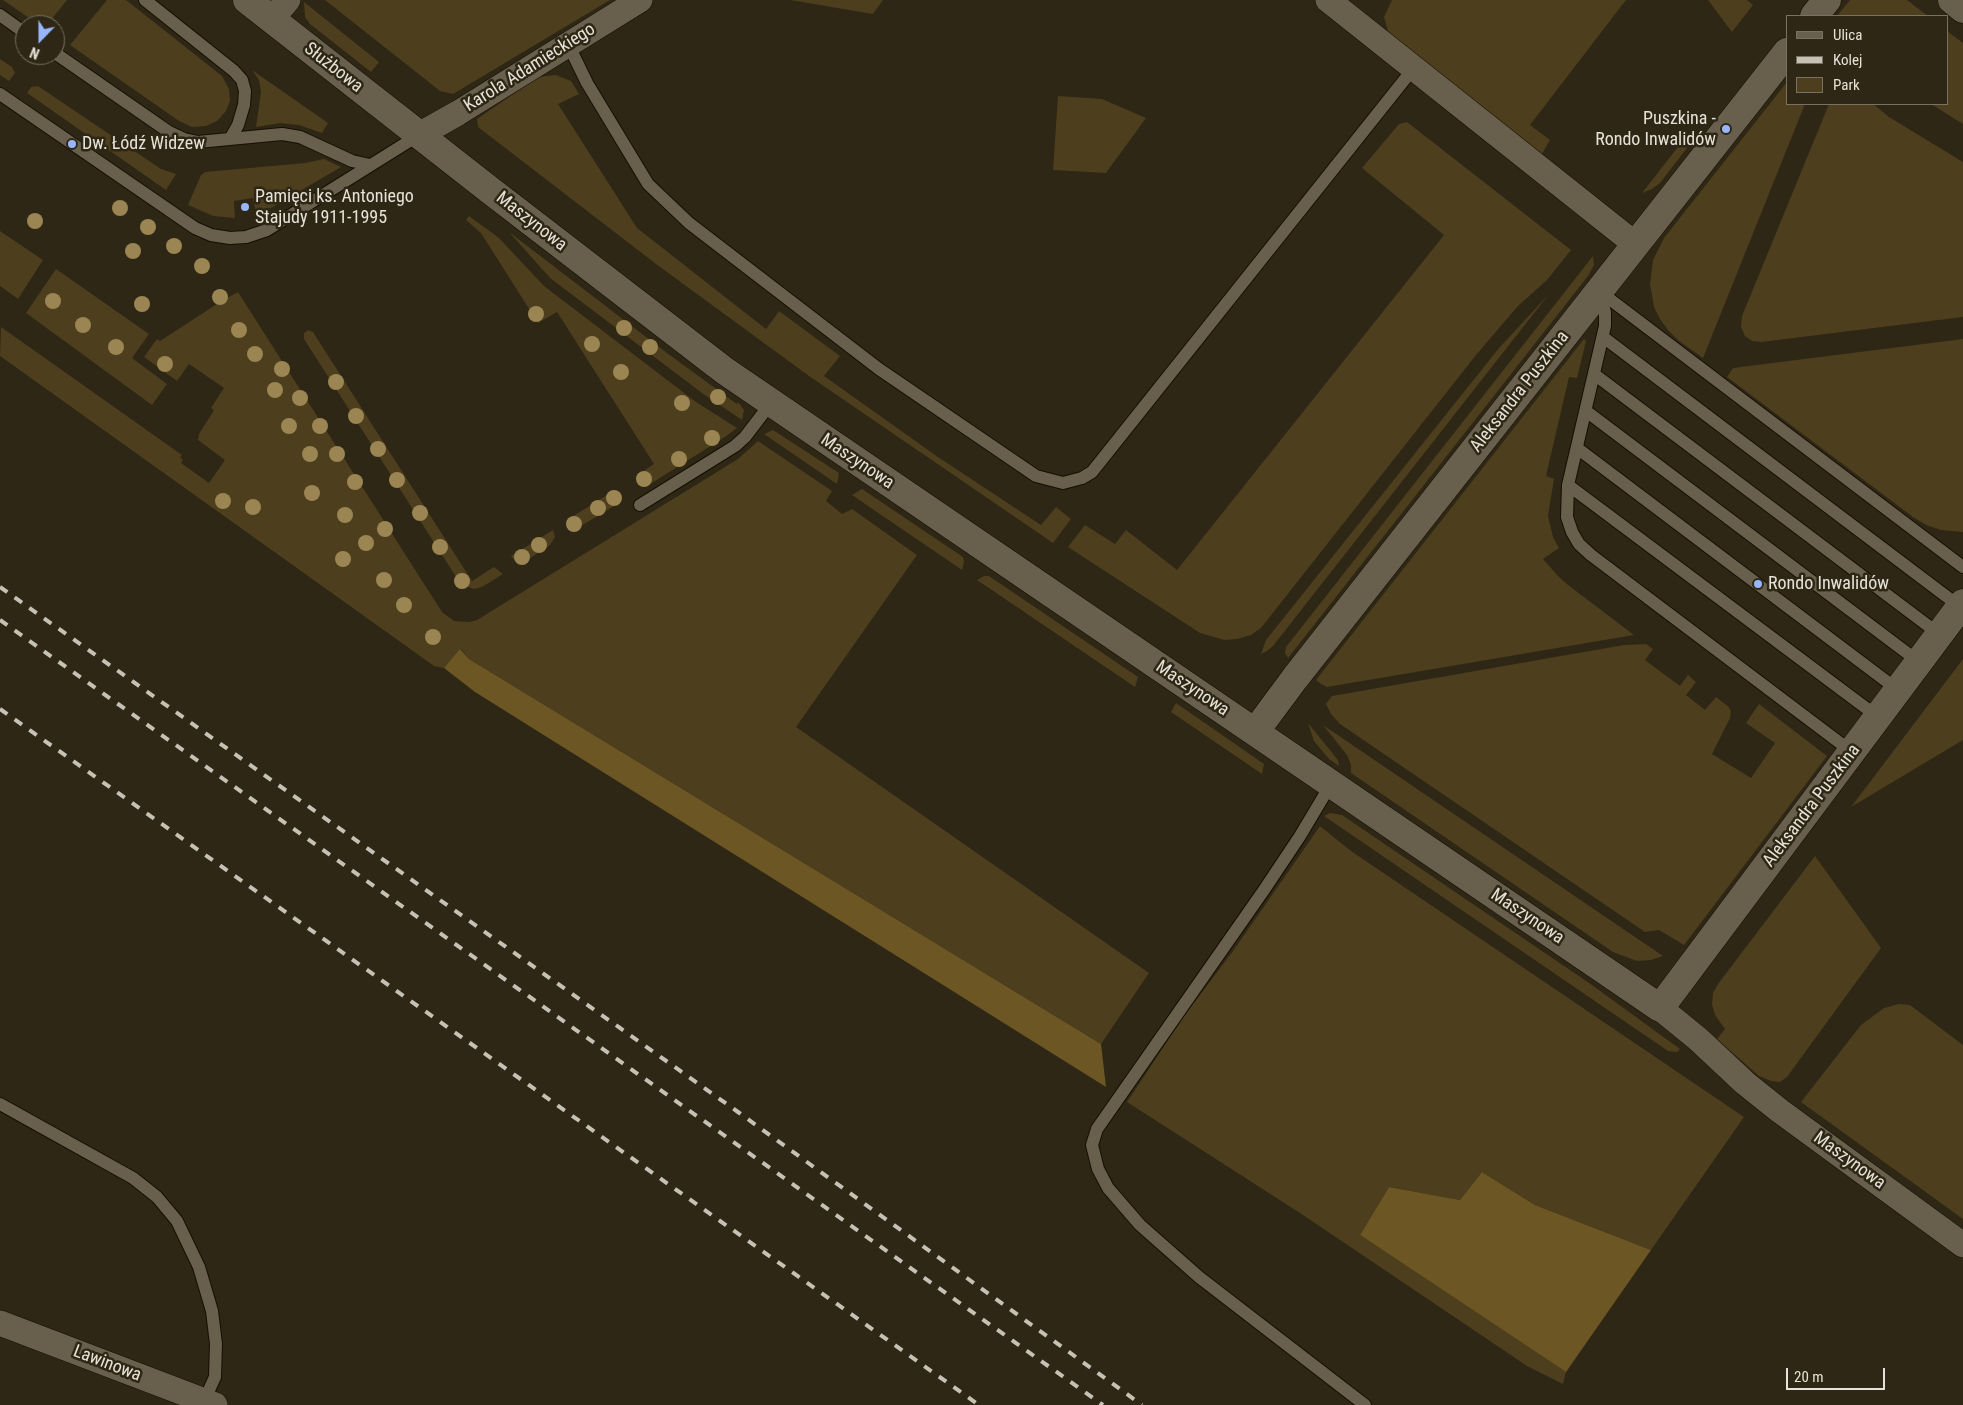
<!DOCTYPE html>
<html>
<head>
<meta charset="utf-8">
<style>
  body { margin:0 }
  #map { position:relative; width:1963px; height:1405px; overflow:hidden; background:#2e2715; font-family:"Roboto Condensed",sans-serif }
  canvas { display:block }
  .legend { position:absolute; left:1786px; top:15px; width:162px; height:90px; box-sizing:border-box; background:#2e2715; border:1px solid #787263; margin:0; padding:6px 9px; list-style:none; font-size:15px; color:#e7e2d7 }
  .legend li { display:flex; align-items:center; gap:10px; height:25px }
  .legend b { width:25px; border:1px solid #787263 }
  .north { position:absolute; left:15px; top:15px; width:50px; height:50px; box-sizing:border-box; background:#2e2715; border:1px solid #787263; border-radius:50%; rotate:202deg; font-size:14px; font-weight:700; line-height:20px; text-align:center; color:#e7e2d7 }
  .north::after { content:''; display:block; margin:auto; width:18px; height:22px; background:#97b6fd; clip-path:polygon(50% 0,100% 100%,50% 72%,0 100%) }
  .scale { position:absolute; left:1786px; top:1368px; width:99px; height:22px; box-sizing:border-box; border:2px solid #e7e2d7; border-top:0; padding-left:6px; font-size:15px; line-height:18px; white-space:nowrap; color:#e7e2d7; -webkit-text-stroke:4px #2e2715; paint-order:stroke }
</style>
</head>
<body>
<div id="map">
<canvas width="1963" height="1405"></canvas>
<ul class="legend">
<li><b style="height:6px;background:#685f4c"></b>Ulica</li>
<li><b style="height:6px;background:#c6c1b5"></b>Kolej</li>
<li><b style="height:14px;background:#4d3e1d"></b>Park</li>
</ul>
<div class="north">N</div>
<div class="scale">20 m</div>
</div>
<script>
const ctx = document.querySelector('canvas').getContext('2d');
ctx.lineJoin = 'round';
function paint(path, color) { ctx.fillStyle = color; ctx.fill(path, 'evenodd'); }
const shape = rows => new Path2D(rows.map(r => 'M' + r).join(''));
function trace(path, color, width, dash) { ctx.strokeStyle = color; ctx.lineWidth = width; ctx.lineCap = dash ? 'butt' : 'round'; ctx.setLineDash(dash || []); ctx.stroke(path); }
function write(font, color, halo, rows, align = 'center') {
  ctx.font = font + ' "Roboto Condensed",sans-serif'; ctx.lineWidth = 5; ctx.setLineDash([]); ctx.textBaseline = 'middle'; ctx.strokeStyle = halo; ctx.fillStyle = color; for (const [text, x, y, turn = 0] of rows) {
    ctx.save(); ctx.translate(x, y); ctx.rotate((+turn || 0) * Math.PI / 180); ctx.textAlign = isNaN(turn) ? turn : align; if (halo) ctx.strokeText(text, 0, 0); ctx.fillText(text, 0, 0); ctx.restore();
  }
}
const green = shape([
  [3,0,67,0,47,25,39,25],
  [107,0,126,0,222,76,229,89,230,101,226,111,217,121,206,126,192,127,179,121,70,45],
  [325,0,610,0,453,94,440,91],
  [790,0,883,0,873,14],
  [1392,0,1626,0,1530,125,1550,140,1542,154,1407,52,1388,31,1384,17],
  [1708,0,1747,0,1753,5,1732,32],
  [1850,0,1907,0,1928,16,1837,16],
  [304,2,379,62,371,72,310,24,305,17],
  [1947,31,1963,43,1963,124,1931,104,1947,104],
  [0,59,12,67,15,73,9,81,0,75],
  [252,70,328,123,322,133,299,125,280,123,256,127,261,92,259,80],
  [556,75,571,81,579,94,558,104,637,228,766,329,779,311,840,356,824,376,938,457,1041,525,1056,507,1071,519,1053,543,809,376,656,264,478,127,477,119,538,77],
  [1787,82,1787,104,1805,104,1703,358,1679,341,1668,330,1660,319,1654,307,1650,284,1653,260,1664,238],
  [38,86,161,169,176,174,166,190,27,93,31,87],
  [1058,96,1102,99,1146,118,1106,173,1053,170],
  [1829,104,1873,104,1889,117,1963,162,1963,317,1761,342,1752,341,1745,336,1741,327,1742,316],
  [1407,122,1571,250,1547,280,1518,306,1476,355,1261,628,1251,635,1237,639,1224,640,1200,633,1068,547,1085,525,1115,544,1126,530,1177,570,1444,235,1362,168,1399,124],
  [1681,143,1687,148,1660,183,1652,189,1642,193],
  [324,159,341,167,273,207,256,213,253,198,234,201,235,218,213,216,188,205,201,175,205,172,305,163],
  [469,216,499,238,544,286,696,402,737,428,725,437,647,486,643,486,636,476,654,464,557,312,538,323,481,233,466,220],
  [0,231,43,260,18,299,0,286],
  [509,232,667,353,737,404,738,402,744,410,742,420,702,393,550,278],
  [1593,256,1594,265,1588,276,1288,658,1285,653,1286,647],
  [56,269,149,334,132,358,167,384,152,405,26,313],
  [238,292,442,612,454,621,469,622,477,620,738,459,758,441,832,491,826,501,842,514,852,509,917,555,796,727,1149,973,1101,1044,469,659,461,649,444,668,434,666,0,356,1,327,182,455,180,457,183,460,181,463,209,483,225,460,198,440,199,434,214,410,211,408,224,388,189,364,177,381,144,357,157,339,160,341,217,304,216,299,217,295,221,294,227,298],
  [1549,294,1273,646,1267,651,1261,654,1266,640,1499,348],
  [308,330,313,332,472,581,494,567,503,574,482,587,474,589,465,586,458,580,304,339,304,333],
  [1584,339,1586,341,1577,378,1569,377,1546,476,1554,479,1548,516,1553,537,1559,548,1543,559,1559,577,1568,585,1634,635,1327,687,1321,684,1316,680],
  [1963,339,1963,532,1941,530,1926,525,1913,517,1727,377,1733,368],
  [773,430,839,473,837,484,764,434],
  [862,489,963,557,964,562,962,570,852,495],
  [615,490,620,497,619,503,576,529,568,525,570,518],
  [553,530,555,537,550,545,521,564,516,562,511,556],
  [984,576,989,576,1138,677,1135,687,977,580],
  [1646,644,1653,649,1645,660,1680,686,1688,675,1696,682,1686,695,1705,710,1716,697,1729,707,1731,712,1730,718,1712,754,1751,778,1775,743,1746,723,1759,704,1827,756,1684,945,1659,930,1645,932,1340,724,1331,714,1326,704,1332,696,1624,645],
  [1963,659,1963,740,1851,807],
  [1176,703,1264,764,1262,774,1171,712],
  [1308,723,1338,760,1339,766,1329,759,1314,741],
  [1323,725,1663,956,1651,960,1637,961,1613,952,1351,773,1351,765,1347,755],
  [1330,813,1342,815,1592,985,1680,1049,1677,1052,1668,1051,1324,816],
  [1320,826,1351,851,1744,1117,1651,1250,1535,1205,1482,1172,1460,1200,1389,1187,1360,1235,1566,1372,1563,1384,1527,1366,1303,1215,1127,1102,1184,1016,1233,951],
  [1815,856,1881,948,1787,1077,1780,1082,1771,1081,1759,1076,1717,1039,1725,1029,1715,1015,1712,1004,1713,993,1718,984],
  [1899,1004,1910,1005,1963,1045,1963,1219,1801,1102,1861,1025,1884,1008]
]);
const forest = shape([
  [460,649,469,659,1101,1044,1106,1087,475,692,444,668],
  [1482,1172,1535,1205,1651,1250,1566,1372,1360,1235,1389,1187,1460,1200]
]);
const lane = shape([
  [145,0,234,71,242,80,245,91,244,105,238,125,230,139],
  [0,15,25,33],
  [568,44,587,83,648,184,689,223,879,369,1036,476,1063,483,1082,478,1092,472,1413,69],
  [55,53,169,132,184,139,198,142,282,134,300,137,352,161,370,165],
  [0,94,195,228,211,235,230,238,246,237,267,230,419,135],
  [1599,291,1963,567],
  [1599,292,1605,312,1605,326,1568,485,1567,517,1572,532,1579,544,1591,555,1852,752],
  [1603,337,1963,609],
  [1594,374,1939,634],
  [1586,411,1919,662],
  [1577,448,1898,690],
  [1568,485,1878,717],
  [640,505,735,446,745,437,771,403],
  [1331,784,1300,836,1264,890,1097,1129,1092,1145,1098,1169,1108,1188,1140,1225,1199,1277,1365,1405],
  [0,1104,133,1178,157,1197,177,1221,199,1267,212,1311,216,1344,215,1377,204,1401]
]);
const street = shape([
  [1328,0,1635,244],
  [272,19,288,0],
  [419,135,458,113,640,0],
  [1660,1008,1698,1039,1745,1083,1780,1111,1963,1245],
  [0,1323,215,1405]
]);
const secondary = shape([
  [247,0,491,191,725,371,1660,1008,1963,603],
  [1952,0,1963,9],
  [1814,16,1827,0],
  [1255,732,1295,678,1787,52]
]);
const rail = shape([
  [0,587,738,1112,1142,1405],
  [0,620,1103,1405],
  [0,709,979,1405]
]);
const trees = [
  [120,208],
  [35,221],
  [148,227],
  [174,246],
  [133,251],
  [202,266],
  [220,297],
  [53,301],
  [142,304],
  [536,314],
  [83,325],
  [624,328],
  [239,330],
  [592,344],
  [116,347],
  [650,347],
  [255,354],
  [165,364],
  [282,369],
  [621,372],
  [336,382],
  [275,390],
  [718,397],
  [300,398],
  [682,403],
  [356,416],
  [289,426],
  [320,426],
  [712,438],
  [378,449],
  [310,454],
  [337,454],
  [679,459],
  [644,479],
  [397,480],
  [355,482],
  [312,493],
  [614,498],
  [223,501],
  [253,507],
  [598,508],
  [420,513],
  [345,515],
  [574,524],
  [385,529],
  [366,543],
  [539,545],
  [440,547],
  [522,557],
  [343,559],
  [384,580],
  [462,581],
  [404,605],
  [433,637]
];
const markers = [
  [1726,129,5,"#97b6fd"],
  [72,144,5,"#97b6fd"],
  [245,207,5,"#97b6fd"],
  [1758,584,5,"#97b6fd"]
];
const streetNames = [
  ["Służbowa",333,68,38],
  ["Karola Adamieckiego",530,68,-32],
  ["Maszynowa",531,222,38],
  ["Aleksandra Puszkina",1520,392,-52],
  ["Maszynowa",857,462,34],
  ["Maszynowa",1192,689,34],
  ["Aleksandra Puszkina",1812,806,-53],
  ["Maszynowa",1527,917,34],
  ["Maszynowa",1849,1161,36],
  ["Lawinowa",107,1364,21]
];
const poiNames = [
  ["Puszkina -",1716,119,"right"],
  ["Rondo Inwalidów",1716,140,"right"],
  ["Dw. Łódź Widzew",82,144],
  ["Pamięci ks. Antoniego",255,197],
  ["Stajudy 1911-1995",255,218],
  ["Rondo Inwalidów",1768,584]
];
paint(green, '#4d3e1d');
paint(forest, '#6b5624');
trace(lane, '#160f02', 14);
trace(street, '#160f02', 26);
trace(secondary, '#160f02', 29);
trace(lane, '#685f4c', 12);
trace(street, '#685f4c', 25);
trace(secondary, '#685f4c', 28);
trace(rail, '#c6c1b5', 4, [9, 9]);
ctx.fillStyle = '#9b8553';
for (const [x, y] of trees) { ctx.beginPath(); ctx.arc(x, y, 8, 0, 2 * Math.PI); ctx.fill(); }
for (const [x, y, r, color] of markers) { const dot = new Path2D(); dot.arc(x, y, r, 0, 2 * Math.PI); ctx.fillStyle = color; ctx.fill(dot); trace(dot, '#2e2715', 2); }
write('18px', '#e7e2d7', '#2e2715', streetNames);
write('18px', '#e7e2d7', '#2e2715', poiNames, 'left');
</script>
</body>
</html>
